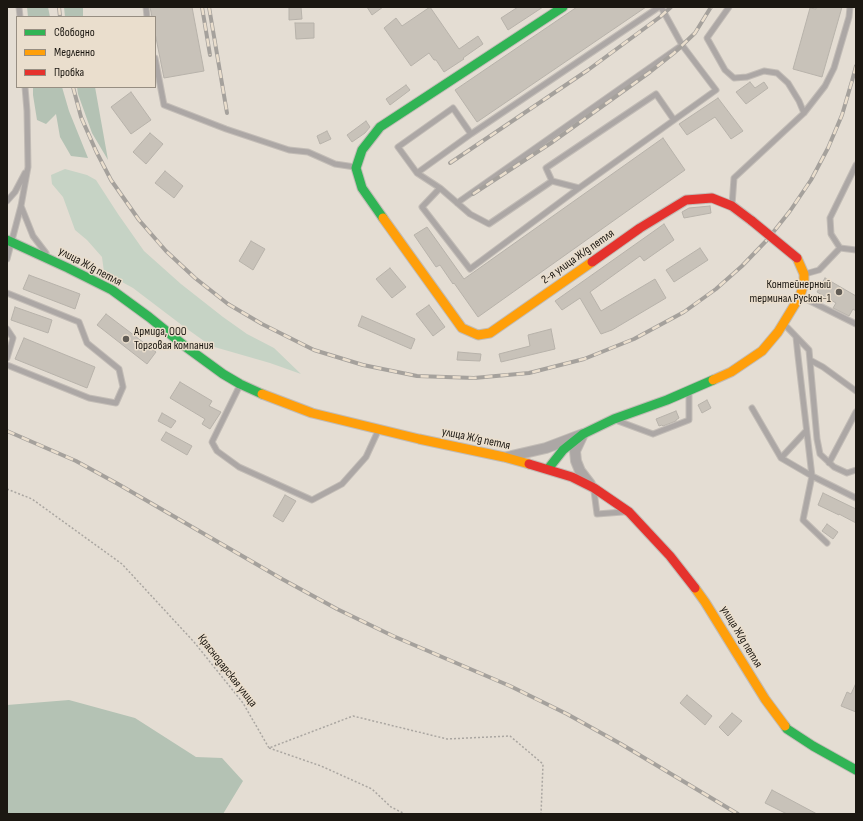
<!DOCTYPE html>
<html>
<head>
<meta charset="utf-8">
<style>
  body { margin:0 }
  #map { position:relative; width:863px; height:821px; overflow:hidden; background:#e4ddd3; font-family:"Sofia Sans Condensed",sans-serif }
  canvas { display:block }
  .frame { position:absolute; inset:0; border:8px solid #1b1711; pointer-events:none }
  .legend { position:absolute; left:16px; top:16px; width:140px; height:72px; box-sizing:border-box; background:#eadecd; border:1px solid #978e82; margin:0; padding:5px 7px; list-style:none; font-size:12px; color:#1b1711 }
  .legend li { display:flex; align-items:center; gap:8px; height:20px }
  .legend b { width:20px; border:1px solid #978e82 }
</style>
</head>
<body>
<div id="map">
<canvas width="863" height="821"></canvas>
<div class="frame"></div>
<ul class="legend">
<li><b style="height:5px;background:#30b455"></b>Свободно</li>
<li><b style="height:5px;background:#ff9f0a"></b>Медленно</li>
<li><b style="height:5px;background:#e5322d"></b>Пробка</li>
</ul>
</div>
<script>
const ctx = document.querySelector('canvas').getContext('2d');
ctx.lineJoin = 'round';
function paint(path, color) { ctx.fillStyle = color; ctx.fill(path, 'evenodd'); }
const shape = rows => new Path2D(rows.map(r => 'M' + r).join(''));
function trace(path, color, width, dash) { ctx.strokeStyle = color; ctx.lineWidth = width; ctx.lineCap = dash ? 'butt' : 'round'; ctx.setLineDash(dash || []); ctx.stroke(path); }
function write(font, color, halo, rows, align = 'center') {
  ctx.font = font + ' "Sofia Sans Condensed",sans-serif'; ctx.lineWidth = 3; ctx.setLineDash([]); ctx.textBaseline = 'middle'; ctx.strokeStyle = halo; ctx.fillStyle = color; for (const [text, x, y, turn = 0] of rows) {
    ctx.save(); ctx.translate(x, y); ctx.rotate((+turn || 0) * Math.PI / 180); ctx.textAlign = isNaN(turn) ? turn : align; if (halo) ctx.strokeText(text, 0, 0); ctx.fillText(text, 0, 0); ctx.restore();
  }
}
const green = shape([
  [65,169,87,175,96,180,118,214,144,251,181,284,223,317,247,334,274,348,301,374,270,363,211,346,183,326,133,288,104,272,102,257,87,240,75,230,63,197,52,184,51,175]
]);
const forest = shape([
  [27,7,48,7,50,17,28,17],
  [64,7,83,7,83,17,65,17],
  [33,87,62,87,69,111,88,158,71,156,60,137,56,114,46,124,37,120,33,95],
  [77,87,95,87,108,160,92,133,78,94],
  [69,700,135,718,196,757,222,758,243,781,223,814,7,814,7,705]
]);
const building = shape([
  [150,7,192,7,204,71,164,78,155,33,155,17,152,17,150,7],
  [289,7,301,7,302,19,289,20,289,7],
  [367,7,383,7,372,15,367,7],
  [430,7,459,49,478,36,483,44,463,58,464,59,444,72,436,60,434,60,429,53,411,66,384,28,396,18,402,26,430,7],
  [518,7,543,7,508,30,501,18,518,7],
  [577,7,646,7,477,122,455,90,577,7],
  [816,7,842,7,822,77,793,69,810,8,816,9,816,7],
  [295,23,314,23,314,38,296,39,295,23],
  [750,82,755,88,764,82,768,88,746,104,736,92,750,82],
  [406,85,410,90,390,105,386,99,406,85],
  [131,92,151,120,131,134,111,107,131,92],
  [718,98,743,131,731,139,715,117,687,135,679,124,718,98],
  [366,121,370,127,365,133,352,142,347,135,366,121],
  [327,131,331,139,320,144,317,136,327,131],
  [150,133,163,144,146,164,133,152,150,133],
  [663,138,685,170,478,317,454,283,453,284,440,265,436,267,414,235,427,227,464,279,663,138],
  [165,171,183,186,174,198,155,183,165,171],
  [710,206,711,213,684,218,682,212,689,208,710,206],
  [664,224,674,240,644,261,640,256,590,292,601,311,655,279,666,298,612,330,601,334,580,298,562,310,555,301,664,224],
  [251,241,265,249,253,270,239,261,251,241],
  [700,248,708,260,674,282,666,270,700,248],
  [390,268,406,287,392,298,376,279,390,268],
  [29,275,80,294,75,309,23,289,29,275],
  [825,278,856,296,856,311,853,309,849,316,833,308,836,303,817,292,825,278],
  [429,305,445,327,433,336,416,314,429,305],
  [15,307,52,320,48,333,11,320,15,307],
  [106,314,156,352,147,364,97,325,106,314],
  [362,316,415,339,411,349,358,326,362,316],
  [551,329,555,349,501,362,499,354,530,346,528,335,551,329],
  [24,338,95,367,87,388,15,359,24,338],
  [458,352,481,354,480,361,457,360,458,352],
  [180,382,212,401,209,406,221,412,210,429,202,424,205,419,170,398,180,382],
  [707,400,711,408,702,413,698,405,707,400],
  [676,411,679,418,676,420,676,421,663,426,662,425,659,426,656,419,676,411],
  [162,413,176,421,171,428,158,421,162,413],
  [166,432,192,446,187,455,161,440,166,432],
  [823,493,856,509,856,523,839,514,839,515,818,505,823,493],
  [285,495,296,501,283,522,273,516,285,495],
  [827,524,838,532,833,539,822,531,827,524],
  [856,683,856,712,841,706,847,692,851,694,856,683],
  [687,695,712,716,705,725,680,703,687,695],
  [732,713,742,721,728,736,719,727,732,713],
  [772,790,817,814,787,814,765,803,772,790]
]);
const path = shape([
  [7,489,32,499,122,564,194,642,243,703,269,748,353,716,447,739,510,736,543,764,541,814],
  [269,748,321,766,372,789,391,807,405,814]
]);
const lane = shape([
  [19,7,20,17],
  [146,7,147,17],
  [729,7,707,38,725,70,734,78,747,77,764,71,777,73,788,83,799,101,804,113],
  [155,58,164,105,226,129,289,150,308,152,335,164,355,167],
  [471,134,453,108,398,147,417,173,440,188,470,214,489,224,552,181,579,188],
  [856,165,830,218,831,234,840,248,856,250],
  [417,173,471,134,659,7],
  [552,181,546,168,656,94,674,120],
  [440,188,422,207,470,269,579,188,716,90,682,45,661,7],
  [7,201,15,192,25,173],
  [457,203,682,45],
  [732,205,734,178,804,113,825,86,834,68,849,17,850,7],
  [21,206,33,236,46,253],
  [7,259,21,206,28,167,27,111,25,87],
  [805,274,819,270,840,248],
  [7,293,79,322,87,343,119,369,123,387,116,403,89,398,7,365],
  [800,296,856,324],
  [784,324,809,350,817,439,820,454,834,467,847,473,856,470],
  [7,329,13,338,7,358],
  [796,337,798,356,812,476,856,498],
  [810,360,823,367,856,391],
  [240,385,212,442,217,451,239,467,312,500,342,484,366,457,378,431],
  [752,408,781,458,812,476,803,520,827,543],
  [618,421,653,434,689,420,689,392],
  [781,458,806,431],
  [829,463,856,412],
  [594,491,597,514,623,512]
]);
const street = shape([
  [507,457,546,448,583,434,575,451,576,461,580,471,590,484]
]);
const fast = shape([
  [383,218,362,188,356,168,362,150,380,127,563,7],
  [7,240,68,268,112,290,149,317,186,347,223,374,240,384,262,394],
  [548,469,563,450,583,434,614,419,667,400,713,380],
  [785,726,787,729,813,746,856,770]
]);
const slow = shape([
  [383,218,462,328,478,335,490,333,592,262],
  [713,380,731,372,762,351,778,332,800,296,804,283,804,274,797,258],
  [262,394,312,413,419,439,504,457,529,464],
  [695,588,705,602,765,699,785,726]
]);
const jam = shape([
  [592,262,640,228,686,200,712,198,732,206,752,221],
  [529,464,572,477,594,488,629,512,670,556,695,588]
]);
const rail = shape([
  [59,7,60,17],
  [202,7,210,55],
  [209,7,227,113],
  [73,87,81,117,96,151,111,180,139,220,166,251,195,278,228,304,262,324,314,350,363,365,417,376,474,378,529,373,584,359,634,339,684,312,716,289,742,266,767,240,790,211,811,180,828,148,842,115,852,81,856,66],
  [450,163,588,70,660,17,671,7],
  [473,194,551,143,650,72,674,53,695,33,711,7],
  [7,431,76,461,118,484,282,579,337,609,393,636,510,686,567,714,621,744,738,814]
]);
const jamBridge = shape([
  [752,221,797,258]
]);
const markers = [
  [839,292,4,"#615c55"],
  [126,339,4,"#615c55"]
];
const streetNames = [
  ["2-я улица Ж/д петля",578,257,-35],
  ["улица Ж/д петля",90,267,28],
  ["улица Ж/д петля",476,439,12],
  ["улица Ж/д петля",741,637,59],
  ["Краснодарская улица",227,671,52]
];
const poiNames = [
  ["Контейнерный",831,285],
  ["терминал Рускон-1",831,299],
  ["Армида, ООО",134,332,"left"],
  ["Торговая компания",134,346,"left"]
];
paint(green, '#c6d3c5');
paint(forest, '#b4c2b4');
paint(building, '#c8c2b9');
trace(building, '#b7b2aa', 1);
trace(lane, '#c2bcb6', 7);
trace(street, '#c2bcb6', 12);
trace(fast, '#c2bcb6', 11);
trace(slow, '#c2bcb6', 11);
trace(jam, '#c2bcb6', 11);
trace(path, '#aaa6a1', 1.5, [2, 2]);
trace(lane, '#aca7a5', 5);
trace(street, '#aca7a5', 10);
trace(fast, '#30b455', 9);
trace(slow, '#ff9f0a', 9);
trace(jam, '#e5322d', 9);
trace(rail, '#a5a19c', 4);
trace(rail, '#eadecd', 2.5, [8]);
trace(jamBridge, '#c2bcb6', 11, []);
trace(jamBridge, '#e5322d', 9);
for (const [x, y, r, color] of markers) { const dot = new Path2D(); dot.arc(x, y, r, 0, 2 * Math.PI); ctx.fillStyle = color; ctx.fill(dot); trace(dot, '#eadecd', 1.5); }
write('12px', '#1b1711', '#eadecd', streetNames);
write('12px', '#1b1711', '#eadecd', poiNames, 'right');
</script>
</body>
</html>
